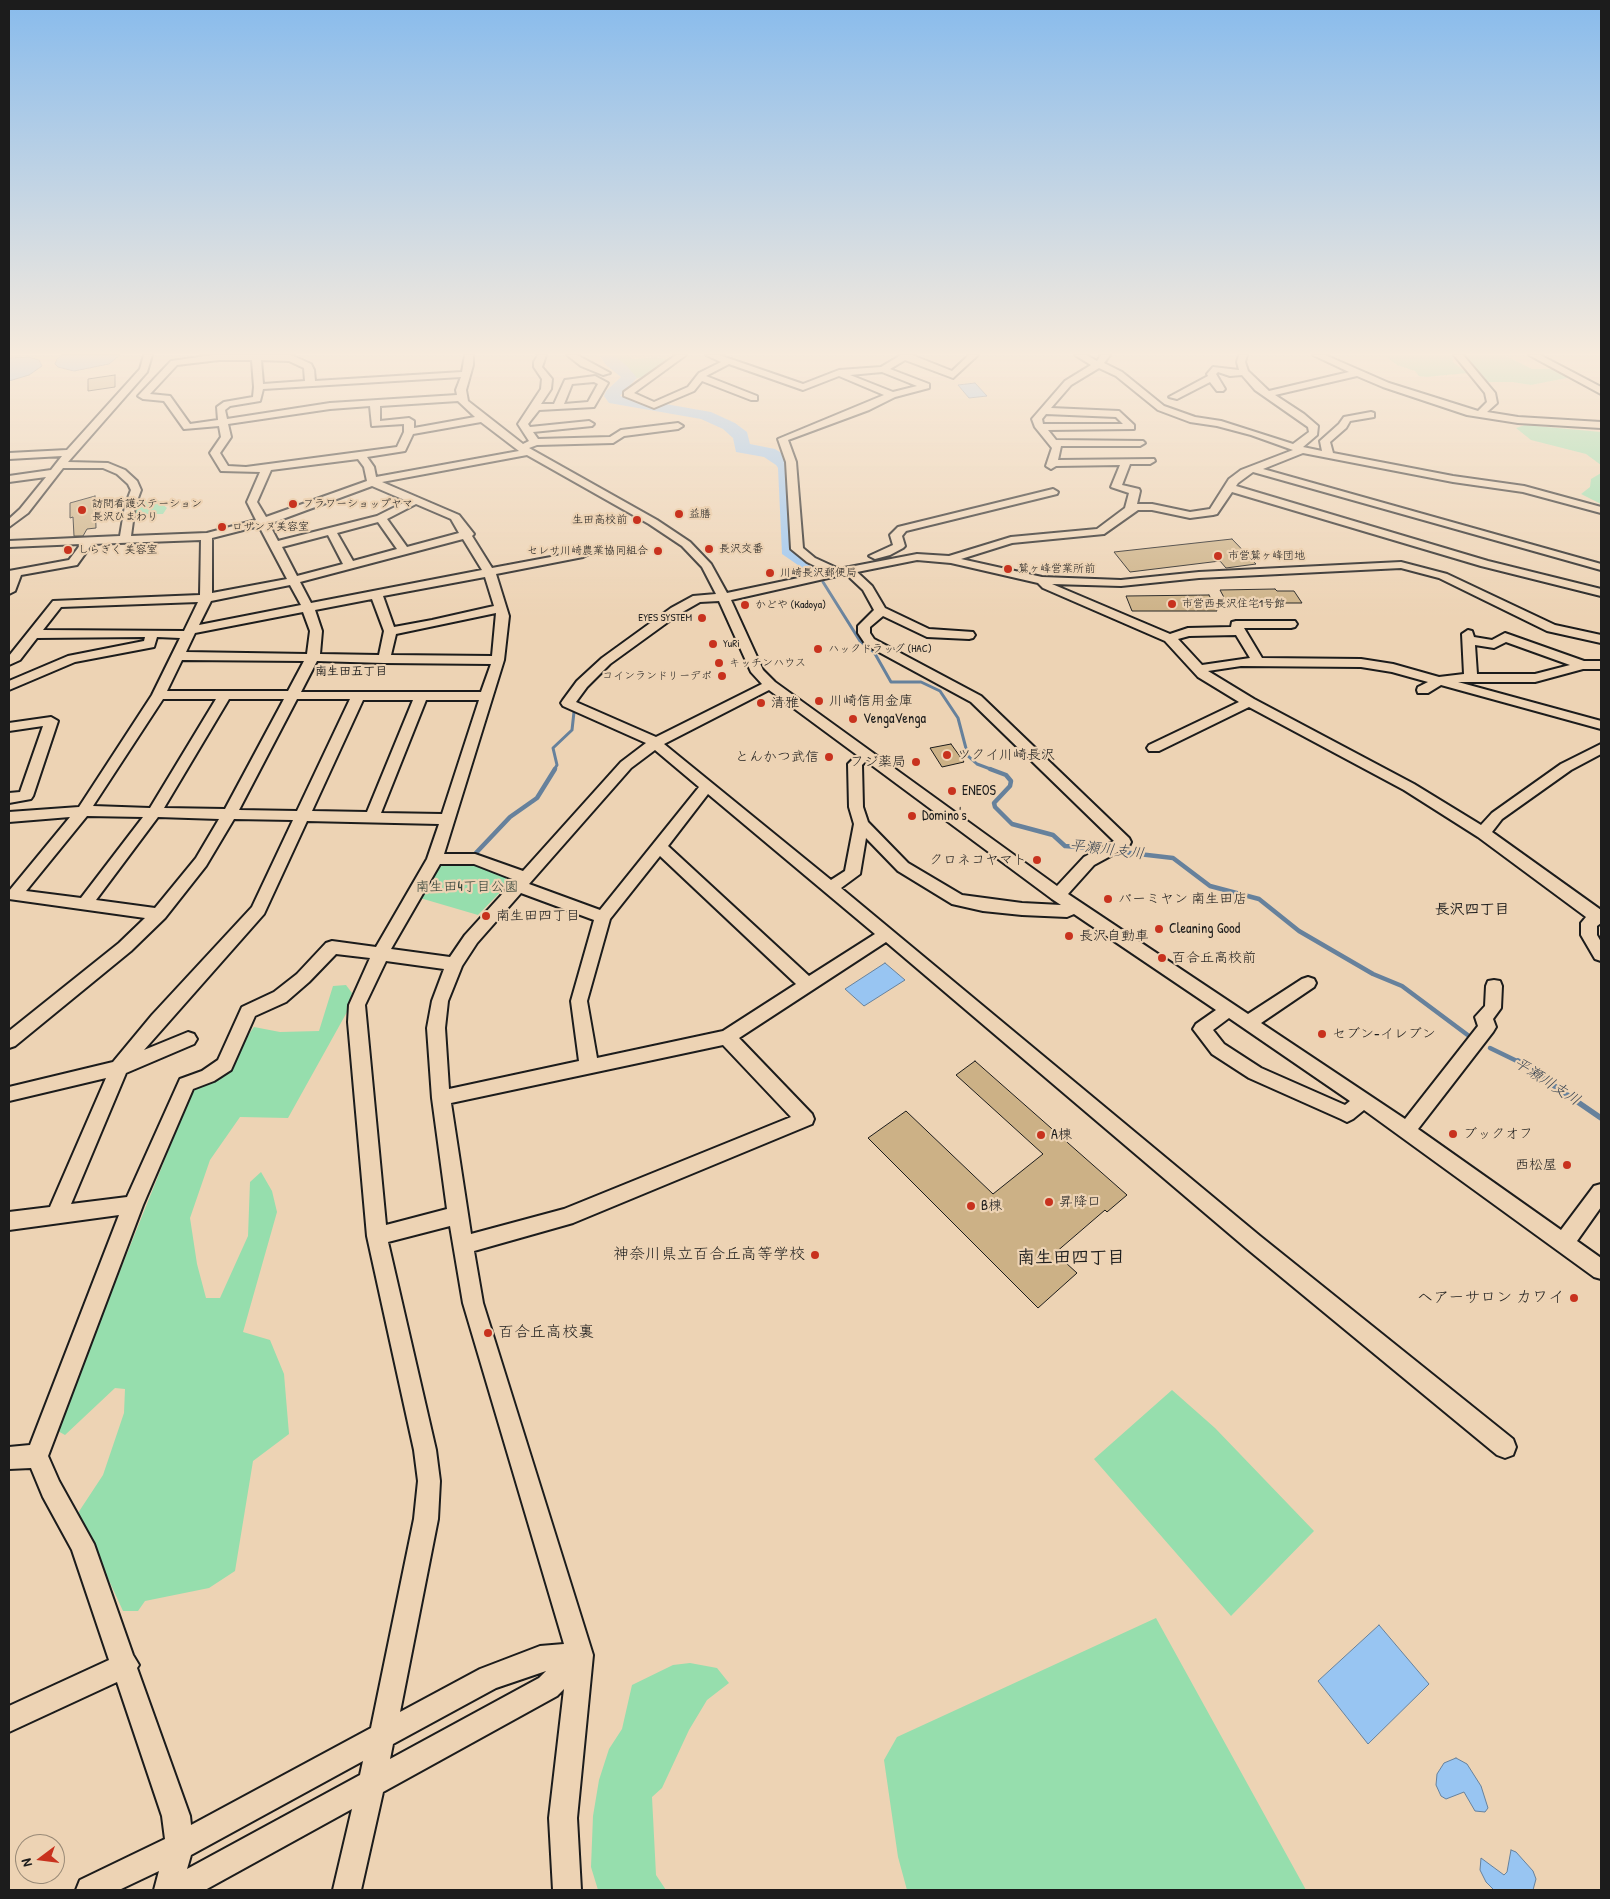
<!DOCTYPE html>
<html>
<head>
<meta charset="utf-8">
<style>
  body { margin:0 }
  #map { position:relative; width:1610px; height:1899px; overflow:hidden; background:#edd3b4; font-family:"Patrick Hand",sans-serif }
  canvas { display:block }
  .frame { position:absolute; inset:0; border:10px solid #1c1c1c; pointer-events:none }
  .north { position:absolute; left:15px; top:1834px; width:50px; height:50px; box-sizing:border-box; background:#edd3b4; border:1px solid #998a77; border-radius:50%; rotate:255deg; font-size:14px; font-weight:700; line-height:20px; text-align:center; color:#1c1c1c }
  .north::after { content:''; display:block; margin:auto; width:18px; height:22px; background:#c8321e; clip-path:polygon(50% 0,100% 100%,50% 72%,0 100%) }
</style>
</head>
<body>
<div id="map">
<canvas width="1610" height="1899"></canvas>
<div class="frame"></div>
<div class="north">N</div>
</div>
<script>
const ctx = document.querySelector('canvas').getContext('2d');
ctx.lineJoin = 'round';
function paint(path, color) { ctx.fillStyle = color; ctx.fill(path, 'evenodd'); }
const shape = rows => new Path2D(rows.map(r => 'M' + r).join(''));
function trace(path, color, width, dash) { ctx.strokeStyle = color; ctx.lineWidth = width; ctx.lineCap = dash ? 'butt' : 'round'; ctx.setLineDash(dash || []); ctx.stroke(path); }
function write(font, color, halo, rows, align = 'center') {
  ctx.font = font + ' "Patrick Hand","Klee One",sans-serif'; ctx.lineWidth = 4.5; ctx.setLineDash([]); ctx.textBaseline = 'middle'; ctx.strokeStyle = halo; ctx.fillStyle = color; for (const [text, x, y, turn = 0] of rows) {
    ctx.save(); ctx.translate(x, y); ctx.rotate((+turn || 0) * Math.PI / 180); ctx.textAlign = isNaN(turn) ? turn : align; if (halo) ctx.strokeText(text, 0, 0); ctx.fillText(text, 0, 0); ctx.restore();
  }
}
const green = shape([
  [603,355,627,355,634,359,656,357,667,359,643,377,633,379,623,377,622,372,610,364],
  [1384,355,1452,355,1453,362,1467,373,1426,377,1419,376,1415,371,1397,365],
  [1464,355,1504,355,1532,369,1553,369,1572,377,1531,385,1512,382,1488,382],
  [1525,425,1601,432,1601,465,1586,454,1531,440,1516,428],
  [1601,473,1601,504,1581,494,1590,487,1591,479],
  [158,500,167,508,163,514,133,514,136,502],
  [449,862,472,863,511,877,511,881,478,915,420,898,435,868],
  [346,985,352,993,347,1012,288,1118,240,1117,210,1160,190,1218,197,1264,206,1298,220,1298,248,1236,250,1182,261,1172,272,1191,277,1212,243,1332,270,1340,284,1374,289,1434,253,1461,235,1571,209,1588,145,1601,138,1611,123,1611,78,1513,103,1475,124,1413,125,1389,115,1388,65,1435,56,1430,194,1087,227,1065,254,1027,280,1032,319,1031,333,986],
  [1172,1390,1215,1428,1314,1531,1231,1616,1094,1459],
  [1156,1618,1306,1890,907,1890,898,1857,884,1760,897,1737],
  [690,1663,717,1668,729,1683,707,1700,689,1730,662,1788,652,1797,656,1875,666,1890,598,1890,591,1867,593,1816,599,1780,609,1749,622,1729,632,1685,673,1665]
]);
const water = shape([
  [62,355,120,355,109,364,74,371,58,367,55,364,57,359,62,355],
  [29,357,39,360,42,366,29,375,9,381,9,358,29,357],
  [975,383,987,396,969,398,958,385,975,383],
  [885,963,905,980,864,1006,845,989,885,963],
  [1379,1625,1429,1684,1368,1744,1318,1681,1379,1625],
  [1456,1758,1467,1764,1481,1786,1488,1808,1485,1812,1475,1811,1464,1792,1446,1799,1441,1796,1436,1785,1437,1774,1444,1763,1456,1758],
  [1511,1850,1516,1852,1533,1871,1536,1879,1533,1890,1494,1890,1486,1882,1480,1870,1481,1858,1504,1875,1507,1872,1511,1850]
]);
const streamFar2 = shape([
  [815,568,819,574],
  [823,582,860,641,874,652,891,682,921,682,940,691,958,718,968,756,977,764,993,770],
  [554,770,557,765,553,748,572,730,574,712]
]);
const streamFar1 = shape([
  [990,769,1006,775,1011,781,1010,786,994,803,995,807,1012,824,1053,835,1065,846,1106,849],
  [1113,851,1173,858,1210,886,1259,899,1299,931,1373,974,1402,986,1473,1039],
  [474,855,510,817,537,798,555,769],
  [1490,1048,1521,1063]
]);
const stream = shape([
  [1518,1061,1601,1118]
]);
const river = shape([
  [599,355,614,355,627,366,637,378,620,396,711,412,735,423,747,432,750,444,775,449,788,457,796,467,799,549,822,564,825,568,822,572,808,572,782,554,778,468,776,465,764,457,736,452,733,438,723,429,701,419,609,403,604,396,606,391,621,377,606,365,599,355]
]);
const building = shape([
  [115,375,115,387,88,391,88,379,115,375],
  [95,496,96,528,87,529,83,536,74,536,73,517,70,518,70,503,95,496],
  [1232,539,1256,564,1226,568,1220,561,1130,572,1114,552,1232,539],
  [1275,589,1277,591,1294,591,1302,603,1227,603,1220,590,1275,589],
  [1209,595,1217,611,1132,611,1126,596,1209,595],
  [951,744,964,762,942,767,930,748,951,744],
  [975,1061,1127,1195,1107,1212,1105,1210,1055,1253,1077,1273,1038,1308,868,1138,906,1111,993,1194,1043,1154,956,1075,975,1061]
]);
const minor = shape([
  [144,355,152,355,147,372,68,462,108,463,125,470,137,481,141,490,135,506,131,536,207,533,256,520,247,502,260,472,221,471,210,453,221,437,219,426,184,429,164,401,143,399,138,396,171,361,213,355,291,355,311,364,314,370,315,381,462,372,465,355,473,355,473,365,466,390,468,401,523,444,529,441,518,424,541,389,542,379,534,367,534,362,538,355,546,355,542,367,552,379,551,389,541,404,554,404,565,380,595,376,608,383,594,407,539,410,528,424,530,427,589,421,594,424,592,426,533,432,538,439,610,437,621,430,678,423,683,426,678,429,624,436,613,443,537,445,529,448,657,520,690,542,711,564,727,593,827,572,807,562,791,549,786,462,778,439,884,395,839,376,803,390,729,364,706,376,757,396,757,400,751,400,702,381,694,391,654,408,624,396,624,392,676,355,686,355,634,393,654,402,688,387,699,373,721,362,706,355,719,355,803,384,839,370,881,367,901,355,912,355,952,371,969,355,978,355,953,378,905,360,890,369,929,384,929,388,895,397,869,410,788,440,796,462,803,548,815,558,839,569,917,554,949,556,1011,537,1097,529,1125,508,1129,493,1111,487,1120,465,1056,466,1051,469,1046,466,1052,448,1035,427,1032,419,1065,381,1091,365,1075,355,1086,355,1097,361,1101,355,1110,355,1104,363,1122,372,1164,406,1195,417,1221,421,1293,444,1309,432,1308,427,1255,390,1242,375,1230,376,1218,372,1216,374,1225,389,1223,391,1217,391,1210,382,1177,399,1169,397,1208,376,1207,374,1213,367,1239,370,1237,362,1239,355,1247,355,1245,362,1248,371,1269,391,1349,372,1313,355,1325,355,1389,383,1478,411,1487,402,1485,393,1454,355,1463,355,1495,393,1497,403,1487,412,1518,417,1601,422,1601,428,1518,423,1467,415,1383,387,1357,376,1275,395,1304,414,1318,426,1317,435,1303,447,1322,451,1320,441,1339,424,1344,417,1371,412,1374,413,1374,417,1350,421,1346,428,1330,442,1333,453,1453,476,1524,486,1601,507,1601,513,1523,492,1453,482,1303,453,1263,469,1601,564,1601,570,1253,472,1238,483,1236,486,1488,561,1601,589,1601,596,1481,566,1232,492,1217,514,1213,515,1190,518,1152,510,1138,510,1104,534,1012,543,961,559,1042,577,1121,580,1199,572,1401,562,1447,574,1555,625,1601,635,1601,643,1547,631,1439,578,1401,568,1199,578,1121,586,1052,584,1170,634,1188,628,1231,627,1232,622,1236,621,1295,621,1297,624,1295,627,1291,628,1244,628,1262,658,1361,659,1393,664,1439,677,1464,674,1462,634,1468,630,1472,631,1474,637,1492,640,1505,633,1584,661,1601,661,1601,669,1583,669,1535,682,1458,682,1601,721,1601,729,1441,685,1428,693,1418,693,1417,690,1418,687,1428,682,1392,672,1361,667,1241,666,1208,671,1254,699,1414,784,1481,825,1492,813,1561,764,1601,744,1601,754,1571,770,1502,819,1492,832,1601,910,1601,923,1597,926,1597,935,1601,942,1601,961,1595,959,1581,935,1581,923,1586,917,1478,837,1404,790,1249,707,1159,751,1149,751,1147,748,1149,745,1239,702,1198,677,1165,641,1043,588,1038,583,951,563,917,560,857,572,872,586,885,608,929,629,973,632,975,635,973,638,969,639,927,637,883,616,870,627,870,633,874,639,981,696,1129,838,1131,842,1129,846,1094,865,1068,894,1248,1014,1302,979,1308,977,1314,979,1316,983,1314,987,1261,1023,1405,1119,1478,1026,1475,1017,1485,1006,1486,986,1488,981,1494,980,1500,981,1502,986,1501,1008,1493,1019,1496,1027,1493,1032,1418,1129,1561,1230,1594,1186,1601,1184,1601,1207,1577,1241,1601,1258,1601,1279,1594,1277,1364,1110,1353,1119,1347,1122,1341,1119,1249,1078,1212,1054,1193,1029,1196,1024,1216,1010,1074,914,1067,917,1022,915,983,911,952,904,898,871,866,838,860,874,841,888,1260,1236,1513,1439,1516,1447,1513,1455,1505,1458,1497,1455,1246,1248,886,942,739,1038,812,1114,814,1119,812,1124,573,1223,474,1251,483,1303,593,1655,577,1818,581,1890,553,1890,549,1818,564,1689,557,1696,383,1792,361,1890,333,1890,352,1809,205,1890,154,1890,159,1871,119,1890,76,1890,80,1880,165,1839,162,1816,117,1682,9,1732,9,1706,109,1660,72,1550,43,1497,31,1468,9,1469,9,1447,30,1445,119,1215,9,1230,9,1212,50,1207,106,1078,9,1101,9,1087,113,1062,152,1015,252,907,293,820,234,819,206,866,165,918,131,951,15,1046,9,1048,9,1031,119,943,145,918,9,899,9,891,70,817,9,822,9,812,79,807,152,695,180,638,157,637,154,647,75,662,9,690,9,681,68,656,144,641,145,637,37,638,20,660,9,665,9,656,53,601,200,595,201,540,92,544,77,565,21,575,15,591,9,594,9,571,69,560,81,544,9,547,9,541,120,536,125,506,131,490,128,484,117,474,103,468,63,468,28,513,9,527,9,519,20,509,46,477,9,482,9,476,51,470,62,456,9,459,9,453,67,450,140,369,144,355],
  [219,360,252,360,254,387,253,397,224,402,217,407,218,420,190,424,170,396,150,394,177,365,219,360],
  [261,360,289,361,304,368,305,381,263,384,261,360],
  [1099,368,1116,376,1158,410,1190,422,1217,426,1251,435,1293,450,1241,470,1229,479,1210,509,1190,512,1152,504,1137,504,1140,491,1139,489,1122,485,1130,464,1150,464,1155,461,1154,459,1058,460,1061,446,1140,446,1145,443,1143,441,1056,440,1048,430,1134,429,1134,425,1119,411,1051,408,1071,385,1099,368],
  [882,372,917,386,893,392,850,375,882,372],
  [461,377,456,390,457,395,330,403,227,419,225,410,230,406,260,401,263,389,461,377],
  [594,382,598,384,588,402,564,404,572,384,594,382],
  [458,401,475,417,414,428,414,421,409,418,380,421,380,406,458,401],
  [370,406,372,426,404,424,404,432,397,447,246,467,228,466,220,453,231,437,228,424,330,409,370,406],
  [1046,414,1116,417,1123,424,1043,424,1042,419,1046,414],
  [481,422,519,451,376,477,374,467,367,457,405,451,413,434,481,422],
  [527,455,649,524,682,546,702,567,716,594,693,596,671,608,602,658,577,681,563,700,561,703,563,706,646,743,621,762,523,871,475,854,444,854,504,660,509,616,496,574,583,557,589,554,583,551,492,568,472,536,474,534,459,515,382,482,527,455],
  [358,459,364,467,367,481,266,517,257,502,271,470,358,459],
  [372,486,407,501,377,516,278,541,269,524,372,486],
  [416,504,451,519,459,533,407,547,387,519,416,504],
  [378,522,397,549,353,561,337,533,378,522],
  [259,526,287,579,212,593,212,538,259,526],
  [328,535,343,564,297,576,282,547,328,535],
  [463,539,482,570,311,603,300,582,463,539],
  [846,574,863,590,874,610,858,626,858,633,866,645,971,702,1114,841,1084,857,1057,886,775,682,763,670,731,600,846,574],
  [485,577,494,606,432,620,394,627,383,596,485,577],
  [290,585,301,605,199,625,211,601,290,585],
  [372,599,384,631,379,655,320,654,322,631,315,610,372,599],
  [719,601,751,672,762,684,656,737,576,702,587,687,610,664,679,614,700,602,719,601],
  [198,602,184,631,43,630,61,607,198,602],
  [303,612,310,631,307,654,186,652,195,633,303,612],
  [496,613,492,656,391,655,396,634,496,613],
  [1236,635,1250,658,1202,665,1178,639,1189,636,1236,635],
  [1506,642,1570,665,1535,674,1477,674,1475,645,1494,648,1506,642],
  [182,660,304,661,288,691,167,691,182,660],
  [317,661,384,663,491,664,481,692,301,692,317,661],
  [769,690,857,755,848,764,849,807,854,824,845,871,831,880,664,744,769,690],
  [163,699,216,699,150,808,93,806,163,699],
  [229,699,284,699,225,809,164,808,229,699],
  [297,699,350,699,297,811,239,810,297,699],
  [363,700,413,700,367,812,312,811,363,700],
  [426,700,479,700,442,814,381,813,426,700],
  [655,750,699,787,600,910,529,884,631,768,655,750],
  [866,761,1052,899,1061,905,1022,903,962,895,908,863,868,822,863,807,862,765,866,761],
  [708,794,875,934,809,976,668,846,708,794],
  [87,816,143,817,81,898,26,891,87,816],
  [158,817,219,819,196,858,155,908,96,900,158,817],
  [307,821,439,824,427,859,376,947,332,941,326,943,297,974,274,992,242,1007,218,1060,202,1071,180,1079,127,1197,71,1204,126,1073,194,1044,197,1039,194,1034,188,1032,144,1050,264,914,307,821],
  [660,856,796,984,723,1031,597,1058,587,1001,610,919,660,856],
  [440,864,474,864,515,880,465,935,450,957,391,949,440,864],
  [521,893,594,920,571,1001,579,1061,449,1089,445,1028,448,1001,462,966,477,943,521,893],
  [336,954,370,958,349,1005,348,1022,367,1236,414,1450,418,1481,414,1519,371,1728,191,1825,190,1816,137,1668,139,1665,133,1655,94,1544,59,1481,48,1456,143,1205,193,1089,214,1081,231,1070,255,1016,286,1002,309,982,336,954],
  [386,961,444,969,432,1001,427,1028,432,1098,447,1209,386,1225,365,1005,386,961],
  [1229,1018,1350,1101,1345,1105,1261,1068,1224,1044,1213,1030,1229,1018],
  [723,1045,791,1117,564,1209,471,1234,451,1103,723,1045],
  [450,1226,463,1303,564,1644,540,1646,480,1669,400,1712,438,1519,440,1481,436,1450,388,1242,450,1226],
  [546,1671,539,1678,390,1759,393,1744,496,1688,546,1671],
  [363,1761,360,1775,187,1869,191,1855,363,1761],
  [567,355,577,355,610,373,603,375,581,366,567,355],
  [1529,355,1540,355,1601,387,1601,394,1529,355],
  [1053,489,1058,492,1057,494,906,531,902,536,905,546,903,548,890,555,875,559,869,556,893,545,890,535,898,527,1053,489],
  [51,717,58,721,33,796,31,799,9,803,9,793,20,792,43,726,9,731,9,723,51,717]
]);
const markers = [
  [293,504,5,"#c8321e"],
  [82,510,5,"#c8321e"],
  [679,514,5,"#c8321e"],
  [637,520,5,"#c8321e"],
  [222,527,5,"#c8321e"],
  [709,549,5,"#c8321e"],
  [68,550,5,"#c8321e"],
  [658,551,5,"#c8321e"],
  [1218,556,5,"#c8321e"],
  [1008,569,5,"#c8321e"],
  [770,573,5,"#c8321e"],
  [1172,604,5,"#c8321e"],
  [745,605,5,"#c8321e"],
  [702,618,5,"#c8321e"],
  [713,644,5,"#c8321e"],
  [818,649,5,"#c8321e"],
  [719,663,5,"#c8321e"],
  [722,676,5,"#c8321e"],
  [819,701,5,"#c8321e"],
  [761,703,5,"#c8321e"],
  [853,719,5,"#c8321e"],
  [947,755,5,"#c8321e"],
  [829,757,5,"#c8321e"],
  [916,762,5,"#c8321e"],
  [952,791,5,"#c8321e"],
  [912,816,5,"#c8321e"],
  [1037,860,5,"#c8321e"],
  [1108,899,5,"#c8321e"],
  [486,916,5,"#c8321e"],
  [1159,929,5,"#c8321e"],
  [1069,936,5,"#c8321e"],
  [1162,958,5,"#c8321e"],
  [1322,1034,5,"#c8321e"],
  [1453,1134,5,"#c8321e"],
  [1041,1135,5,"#c8321e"],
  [1567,1165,5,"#c8321e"],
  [1049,1202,5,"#c8321e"],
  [971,1206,5,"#c8321e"],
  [815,1255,5,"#c8321e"],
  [1574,1298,5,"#c8321e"],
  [488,1333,5,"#c8321e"]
];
const farPoinames = [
  ["訪問看護ステーション",92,504],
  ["長沢ひまわり",92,517],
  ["フラワーショップヤマ",303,504],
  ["益膳",689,514],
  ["生田高校前",627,520,"right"],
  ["ロザンヌ美容室",232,527],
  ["長沢交番",719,549],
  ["しらぎく 美容室",78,550],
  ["セレサ川崎農業協同組合",648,551,"right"],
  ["市営鷲ヶ峰団地",1228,556],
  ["鷲ヶ峰営業所前",1018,569],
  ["川崎長沢郵便局",780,573],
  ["市営西長沢住宅1号館",1182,604],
  ["かどや (Kadoya)",755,605],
  ["EYES SYSTEM",692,618,"right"],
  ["YuRi",723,644],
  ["ハックドラッグ (HAC)",828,649],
  ["キッチンハウス",729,663],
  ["コインランドリーデポ",712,676,"right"]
];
const farNeighbourhoodnames = [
  ["南生田五丁目",351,672]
];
const poiNames = [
  ["川崎信用金庫",829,701],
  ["清雅",771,703],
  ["VengaVenga",863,719],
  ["ツクイ川崎長沢",957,755],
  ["とんかつ武信",819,757,"right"],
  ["フジ薬局",906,762,"right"],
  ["ENEOS",962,791],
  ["Domino's",922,816],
  ["クロネコヤマト",1027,860,"right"],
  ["バーミヤン 南生田店",1118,899],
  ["南生田四丁目",496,916],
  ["Cleaning Good",1169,929],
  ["長沢自動車",1079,936],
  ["百合丘高校前",1172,958],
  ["セブン-イレブン",1332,1034],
  ["ブックオフ",1463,1134],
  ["A棟",1051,1135],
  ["西松屋",1557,1165,"right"],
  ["昇降口",1059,1202],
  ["B棟",981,1206]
];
const parkNames = [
  ["南生田4丁目公園",467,887]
];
const waterNames = [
  ["平瀬川支川",1107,850,7],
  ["平瀬川支川",1547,1082,33]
];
const neighbourhoodNames = [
  ["長沢四丁目",1472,910]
];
const nearPoinames = [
  ["神奈川県立百合丘高等学校",805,1255],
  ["ヘアーサロン カワイ",1564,1298],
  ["百合丘高校裏",498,1333,"left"]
];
const nearNeighbourhoodnames = [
  ["南生田四丁目",1071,1258]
];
paint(green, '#96dead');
paint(water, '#98c5f2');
trace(water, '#66819c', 1);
trace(streamFar2, '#66819c', 3);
trace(streamFar1, '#66819c', 4.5);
trace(stream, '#66819c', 5.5);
paint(river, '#98c5f2');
paint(building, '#ccb186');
trace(building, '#1c1c1c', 1);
trace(minor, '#1c1c1c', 4);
paint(minor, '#edd3b4');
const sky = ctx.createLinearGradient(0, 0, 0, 621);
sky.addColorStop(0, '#88bbec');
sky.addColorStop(0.57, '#f7ebdd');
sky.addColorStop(1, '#f7ebdd00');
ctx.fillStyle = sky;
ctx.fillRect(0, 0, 1610, 621);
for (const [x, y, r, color] of markers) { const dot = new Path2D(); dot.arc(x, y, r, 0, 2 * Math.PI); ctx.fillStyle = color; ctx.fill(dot); trace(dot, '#edd3b4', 2); }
write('11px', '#1c1c1c', '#edd3b4', farPoinames, 'left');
write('bold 12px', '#1c1c1c', '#edd3b4', farNeighbourhoodnames);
write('14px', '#1c1c1c', '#edd3b4', poiNames, 'left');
write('14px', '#344339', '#edd3b4', parkNames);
write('italic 15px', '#3b4652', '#edd3b4', waterNames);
write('bold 15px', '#1c1c1c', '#edd3b4', neighbourhoodNames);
write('16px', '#1c1c1c', '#edd3b4', nearPoinames, 'right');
write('bold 18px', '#1c1c1c', '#edd3b4', nearNeighbourhoodnames);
</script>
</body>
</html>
